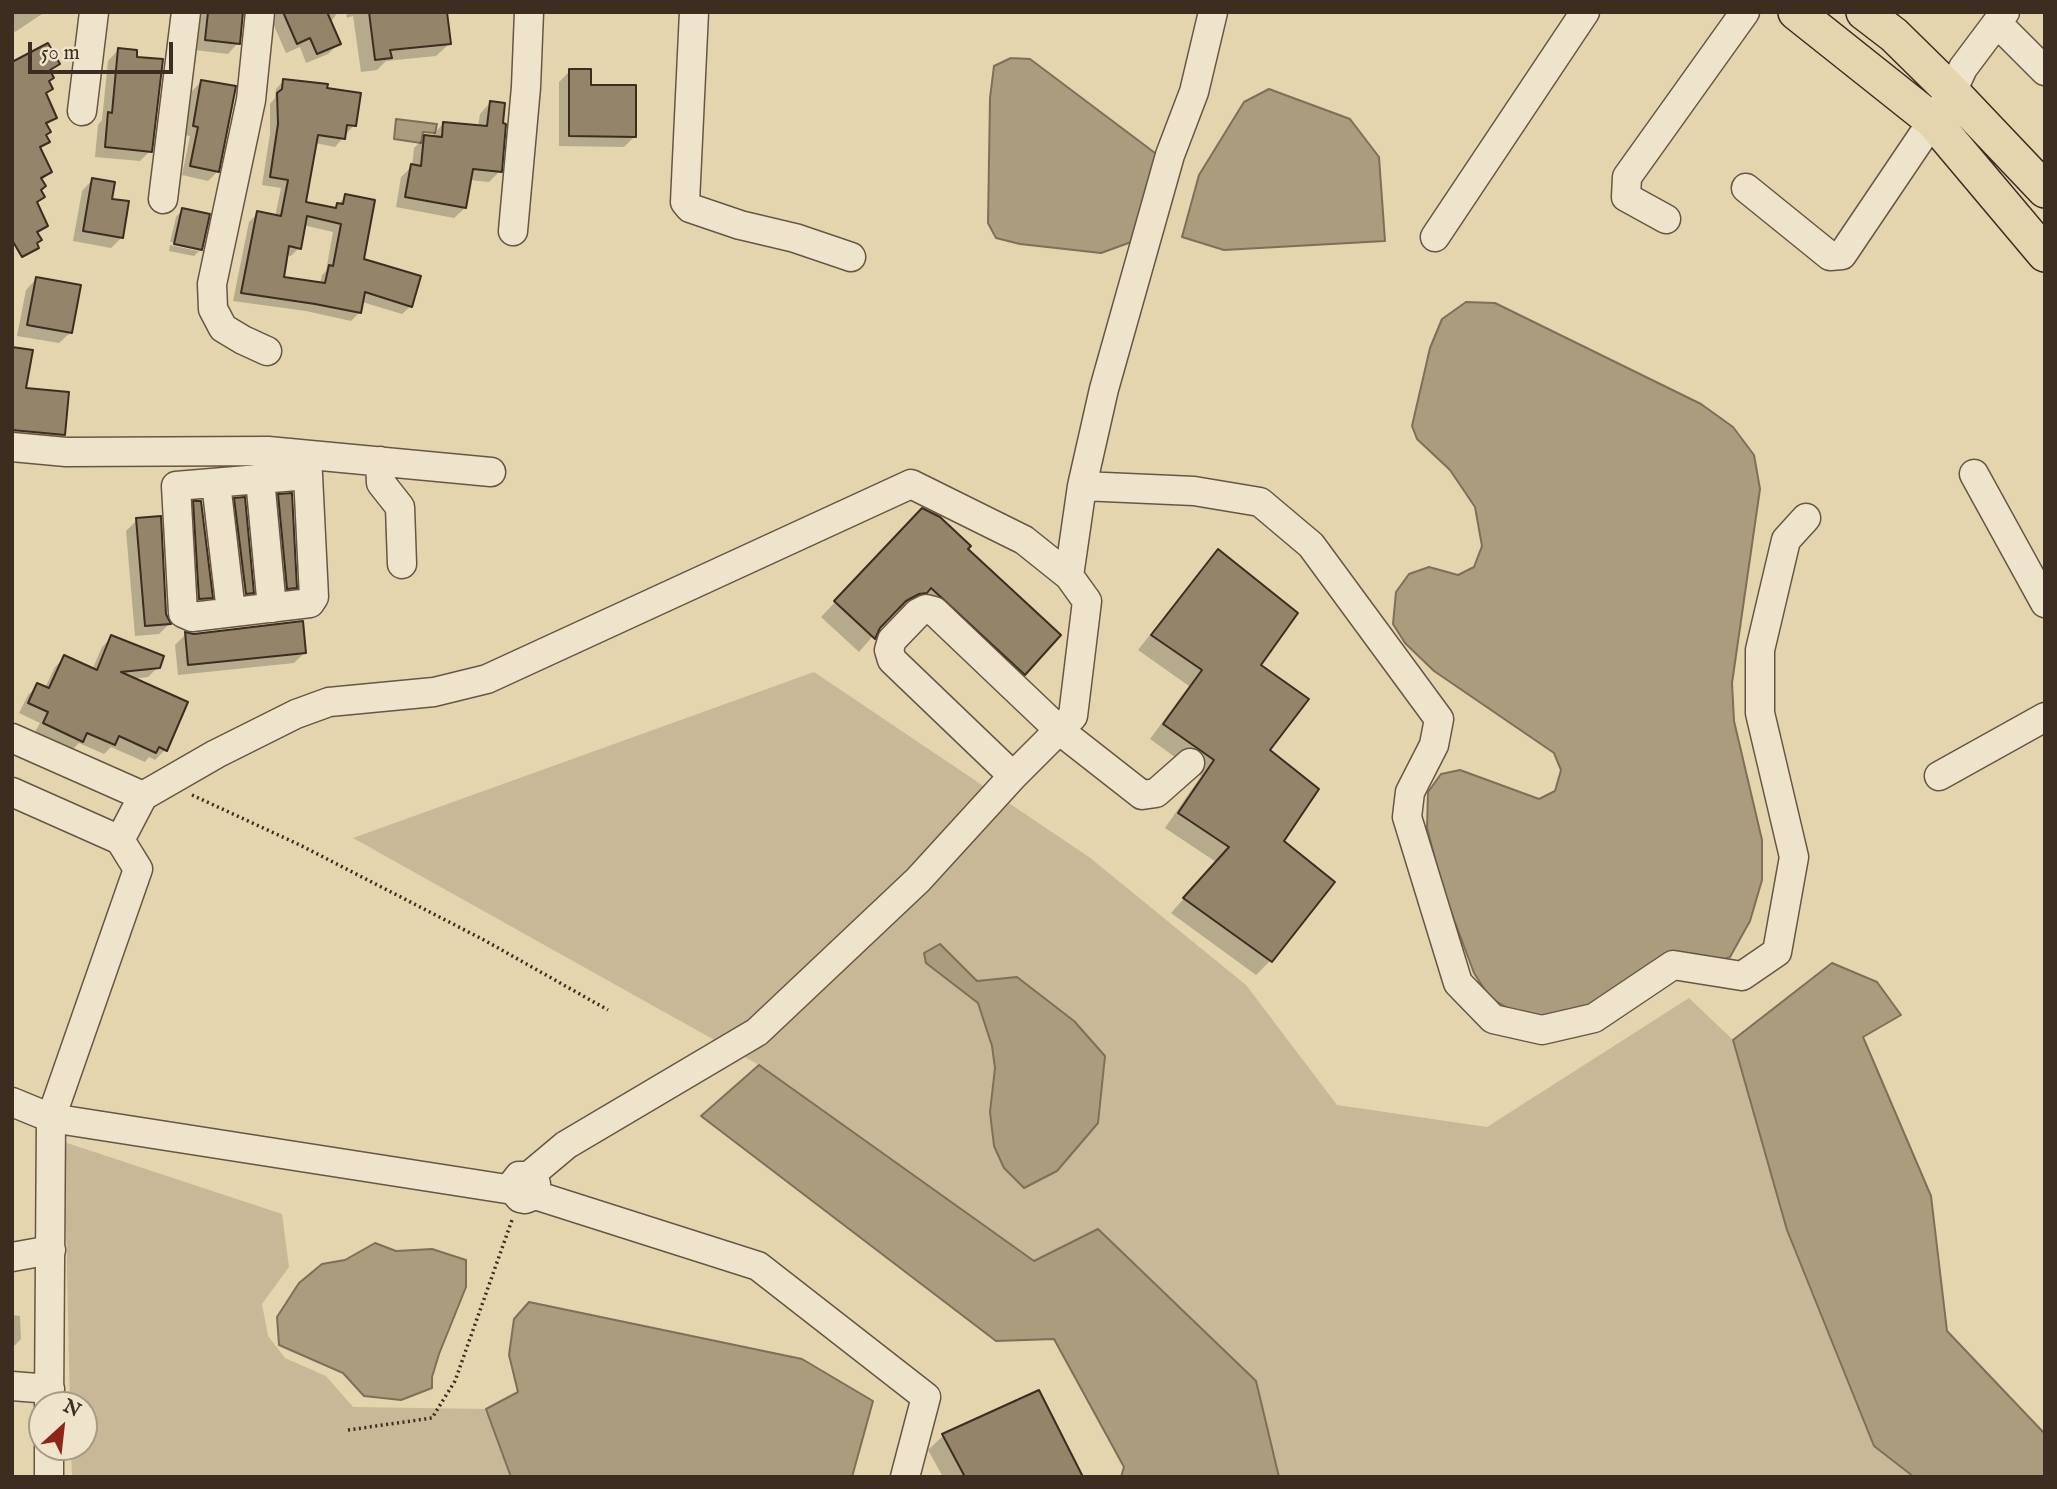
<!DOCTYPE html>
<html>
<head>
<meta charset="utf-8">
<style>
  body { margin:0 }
  #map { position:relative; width:2057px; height:1489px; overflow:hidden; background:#e4d5af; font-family:"IM FELL English",serif }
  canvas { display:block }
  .frame { position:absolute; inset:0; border:14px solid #3d2c20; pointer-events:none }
  .north { position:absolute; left:28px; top:1391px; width:70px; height:70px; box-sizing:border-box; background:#ede4cb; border:2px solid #a79a87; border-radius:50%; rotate:27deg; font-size:19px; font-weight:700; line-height:28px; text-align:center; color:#3d2c20 }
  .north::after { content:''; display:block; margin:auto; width:24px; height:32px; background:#8f2418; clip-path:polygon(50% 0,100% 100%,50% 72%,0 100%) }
  .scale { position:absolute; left:28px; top:42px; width:145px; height:32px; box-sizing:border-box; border:4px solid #3d2c20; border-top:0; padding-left:9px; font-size:21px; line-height:24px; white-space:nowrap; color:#3d2c20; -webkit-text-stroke:5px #ede4cb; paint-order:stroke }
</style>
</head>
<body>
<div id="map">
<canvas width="2057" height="1489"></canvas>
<div class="frame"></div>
<div class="north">N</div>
<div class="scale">50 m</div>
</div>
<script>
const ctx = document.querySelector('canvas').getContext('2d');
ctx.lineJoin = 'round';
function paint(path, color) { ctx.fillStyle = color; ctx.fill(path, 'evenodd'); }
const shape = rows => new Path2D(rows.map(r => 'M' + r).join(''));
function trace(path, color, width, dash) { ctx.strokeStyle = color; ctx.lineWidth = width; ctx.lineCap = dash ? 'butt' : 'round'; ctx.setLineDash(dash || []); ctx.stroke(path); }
const green = shape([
  [814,672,1089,857,1246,985,1337,1105,1487,1127,1689,998,1733,1040,1787,1230,1874,1446,1914,1477,1279,1477,1256,1381,1034,1261,759,1065,353,838],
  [64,1142,282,1214,289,1267,262,1304,268,1336,285,1358,326,1376,353,1407,486,1409,511,1477,72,1477,71,1447,84,1447,84,1405,70,1405]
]);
const water = shape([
  [1011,58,1030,59,1171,165,1145,237,1101,253,1020,244,996,238,988,223,990,98,994,66,1011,58],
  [1269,89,1350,119,1379,157,1385,241,1224,250,1182,237,1199,175,1244,102,1269,89],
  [396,119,437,124,435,133,423,132,421,143,394,139,396,119],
  [1466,302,1495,303,1701,404,1733,427,1754,455,1760,489,1732,683,1734,721,1762,840,1762,880,1750,921,1730,957,1565,1020,1524,1017,1490,998,1474,973,1444,893,1427,828,1428,792,1441,774,1460,770,1539,799,1555,791,1561,770,1554,753,1434,671,1405,643,1393,624,1396,592,1409,574,1429,567,1458,575,1474,567,1482,546,1475,507,1450,470,1417,439,1412,426,1430,348,1442,319,1466,302],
  [940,944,977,981,1017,977,1074,1021,1105,1056,1098,1123,1057,1171,1024,1188,1004,1168,994,1146,990,1112,995,1068,992,1046,978,1003,926,963,924,953,940,944],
  [1832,963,1877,982,1901,1015,1863,1037,1931,1196,1947,1331,2045,1434,2045,1477,1914,1477,1874,1446,1787,1230,1733,1040,1832,963],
  [759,1065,1034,1261,1098,1229,1256,1381,1279,1477,1121,1477,1124,1467,1054,1339,996,1341,701,1116,759,1065],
  [375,1243,396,1251,432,1249,466,1260,466,1287,439,1354,432,1377,432,1388,401,1400,364,1396,343,1373,279,1345,277,1317,299,1283,322,1264,345,1260,375,1243],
  [529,1302,802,1359,873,1401,852,1477,511,1477,486,1409,518,1392,509,1355,514,1319,529,1302]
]);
const shadow = shape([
  [12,12,45,12,15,32,12,27],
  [199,12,242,12,238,43,228,54,195,50],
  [268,12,338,12,330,23,339,43,328,54,306,63,300,47,286,53],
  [346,12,446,12,449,44,436,56,386,61,377,70,361,72,353,16,347,18],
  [118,50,150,151,140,161,95,157,98,125,102,120,108,61],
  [12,64,58,64,49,73,47,83,51,89,45,95,55,117,46,126,44,136,47,142,40,150,50,172,41,181,39,191,43,197,36,204,46,226,35,237,13,240,12,243],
  [570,71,589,86,635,136,624,147,559,146,559,82],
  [284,80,325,89,354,125,335,147,315,143,304,203,334,209,346,196,362,260,411,306,402,314,362,302,359,313,351,321,306,311,233,301,249,222,258,213,275,217,281,188,262,185,270,134,270,104,275,98,276,89],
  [303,225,333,232,326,271,322,275,320,284,282,278,286,255,291,256,299,248],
  [201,82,217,172,208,181,182,175,190,136,185,135,192,91],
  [490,103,500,171,489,182,470,180,465,208,454,218,396,207,401,177,412,166,414,148,425,137,433,138,433,134,444,123,478,127,480,114],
  [92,180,122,237,111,248,73,241,82,191],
  [182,210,201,249,194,256,169,251,170,245,198,251,198,247,170,242,176,217],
  [36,279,70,333,59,343,17,336,26,290],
  [12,348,24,390,63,434,52,446,12,442],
  [279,496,295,587,284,598,268,507],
  [235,500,252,592,241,603,225,510],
  [194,503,211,597,200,608,189,609,184,514],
  [137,520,169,624,159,634,135,636,126,531],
  [907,525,965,550,1024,674,1009,688,910,607,902,608,891,615,859,652,821,617],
  [1218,552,1259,665,1268,750,1282,842,1333,882,1270,961,1256,975,1171,913,1216,862,1165,828,1201,776,1150,739,1189,686,1138,650,1204,566],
  [186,634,194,635,305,652,294,663,178,675,175,645],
  [112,637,158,667,148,677,133,679,165,750,155,760,149,757,145,762,111,747,104,754,79,743,71,751,34,734,40,723,19,713,28,695,38,685,45,688,55,667,65,657,92,670,102,647],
  [12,1315,20,1316,21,1339,12,1348],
  [1038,1392,1082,1477,943,1477,928,1450,943,1436]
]);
const building = shape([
  [208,12,243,12,240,44,205,40,208,12],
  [283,12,327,12,341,44,317,54,310,38,297,44,283,12],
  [369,12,447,12,451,44,390,50,392,58,375,60,369,12],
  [48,43,60,64,50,70,54,78,49,81,53,89,46,93,57,118,46,123,51,132,46,135,50,142,40,147,52,172,41,178,46,186,41,190,45,197,37,202,48,226,37,232,42,240,37,243,39,248,22,257,12,240,12,62,48,43],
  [118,48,137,50,137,57,163,59,152,152,105,147,108,112,112,113,118,48],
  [569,69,591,69,591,85,636,85,636,137,569,136,569,69],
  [283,79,328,84,327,88,361,93,356,126,347,125,345,139,318,135,306,202,336,208,337,203,343,204,345,194,375,200,364,259,421,276,412,307,365,292,361,313,315,304,241,293,257,211,281,216,288,180,270,177,278,124,277,93,282,89,283,79],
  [307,216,341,224,333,266,329,265,325,283,284,277,289,246,301,249,307,216],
  [201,80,236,86,219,172,190,166,198,127,193,126,201,80],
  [490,101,505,103,503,123,506,124,502,172,473,169,466,208,405,197,411,164,421,166,424,135,442,137,443,122,487,126,490,101],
  [92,178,115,182,112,199,129,201,123,238,83,231,92,178],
  [182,208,210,214,202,250,174,244,182,208],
  [36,277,81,285,72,333,27,325,36,277],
  [12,347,33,350,26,388,69,392,65,435,12,430,12,347],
  [292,493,297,588,287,589,278,494,292,493],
  [245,497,254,593,246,594,234,498,245,497],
  [193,501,201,501,213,598,199,599,193,501],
  [922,508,940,517,971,546,968,549,1061,635,1025,675,931,588,927,593,919,594,906,601,880,628,875,639,834,601,922,508],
  [161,516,166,614,171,624,145,626,136,518,161,516],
  [1218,549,1298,613,1261,665,1309,699,1270,750,1319,789,1284,841,1335,882,1272,962,1183,898,1229,847,1178,813,1214,760,1163,724,1202,670,1151,635,1218,549],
  [303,621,306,653,188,665,185,632,194,634,303,621],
  [111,635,164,656,160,668,121,672,188,702,167,751,159,747,156,753,119,736,115,745,87,733,83,742,43,723,48,712,28,703,37,683,49,688,64,655,97,670,111,635],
  [1039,1390,1083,1477,965,1477,942,1434,1039,1390]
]);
const path = shape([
  [192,795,300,845,484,940,608,1010],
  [348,1430,432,1418,455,1381,512,1220]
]);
const minor = shape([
  [260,12,251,100,212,284,213,309,223,328,243,340,267,351],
  [694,12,685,202,690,208,740,225,795,238,851,257],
  [1997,23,2045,71],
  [82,111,94,12],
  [1746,188,1830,256,1842,255,1952,92,1963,68,2005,12],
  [163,199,186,12],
  [1666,219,1626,197,1627,177,1745,12],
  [513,231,526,87,529,12],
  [1435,237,1585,12],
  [12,447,66,452,268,451,491,472],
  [307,455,314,597,310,603,192,617,183,613,176,486,308,475],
  [380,461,381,483,400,507,402,564],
  [1974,474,2045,603],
  [260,479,272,608],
  [216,483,231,612],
  [1082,486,1194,491,1260,502,1311,545,1439,719,1434,745,1410,792,1407,817,1458,983,1493,1019,1542,1030,1594,1018,1673,965,1742,976,1777,952,1794,857,1760,713,1760,650,1786,540,1806,518],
  [1069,576,1082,486,1104,389,1170,155,1194,92,1213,12],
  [12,738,143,796],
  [1013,776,892,660,889,650,892,640,918,613,926,609,934,611,1059,730,1142,795,1156,793,1190,763],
  [1939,776,2045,717],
  [12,792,120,840,138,869,51,1118,49,1405],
  [120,840,143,796,216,754,296,714,329,702,434,692,487,679,911,484,1024,540,1069,576,1087,601,1073,716,1013,776,918,880,757,1032,566,1145,529,1176],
  [12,1102,51,1118,513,1190,520,1198,525,1199,535,1195,536,1184,529,1176,519,1176,512,1185,513,1190],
  [535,1195,758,1266,926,1397,905,1477],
  [12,1257,51,1250],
  [12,1386,50,1389],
  [49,1477,49,1447]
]);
const major = shape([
  [1796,12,1933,121,2045,254],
  [1864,12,1894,35,1952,92,2045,190]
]);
paint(green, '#c8b897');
paint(water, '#ab9c7e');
trace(water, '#7f6f58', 2);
paint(shadow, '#0003');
paint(building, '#94846a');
trace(building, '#3d2c20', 2);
trace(minor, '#675644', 31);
trace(major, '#3d2c20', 38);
trace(path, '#3d2c20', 3.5, [2, 3.5]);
trace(minor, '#ede4cb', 28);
trace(major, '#e4d5af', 35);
</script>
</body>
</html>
